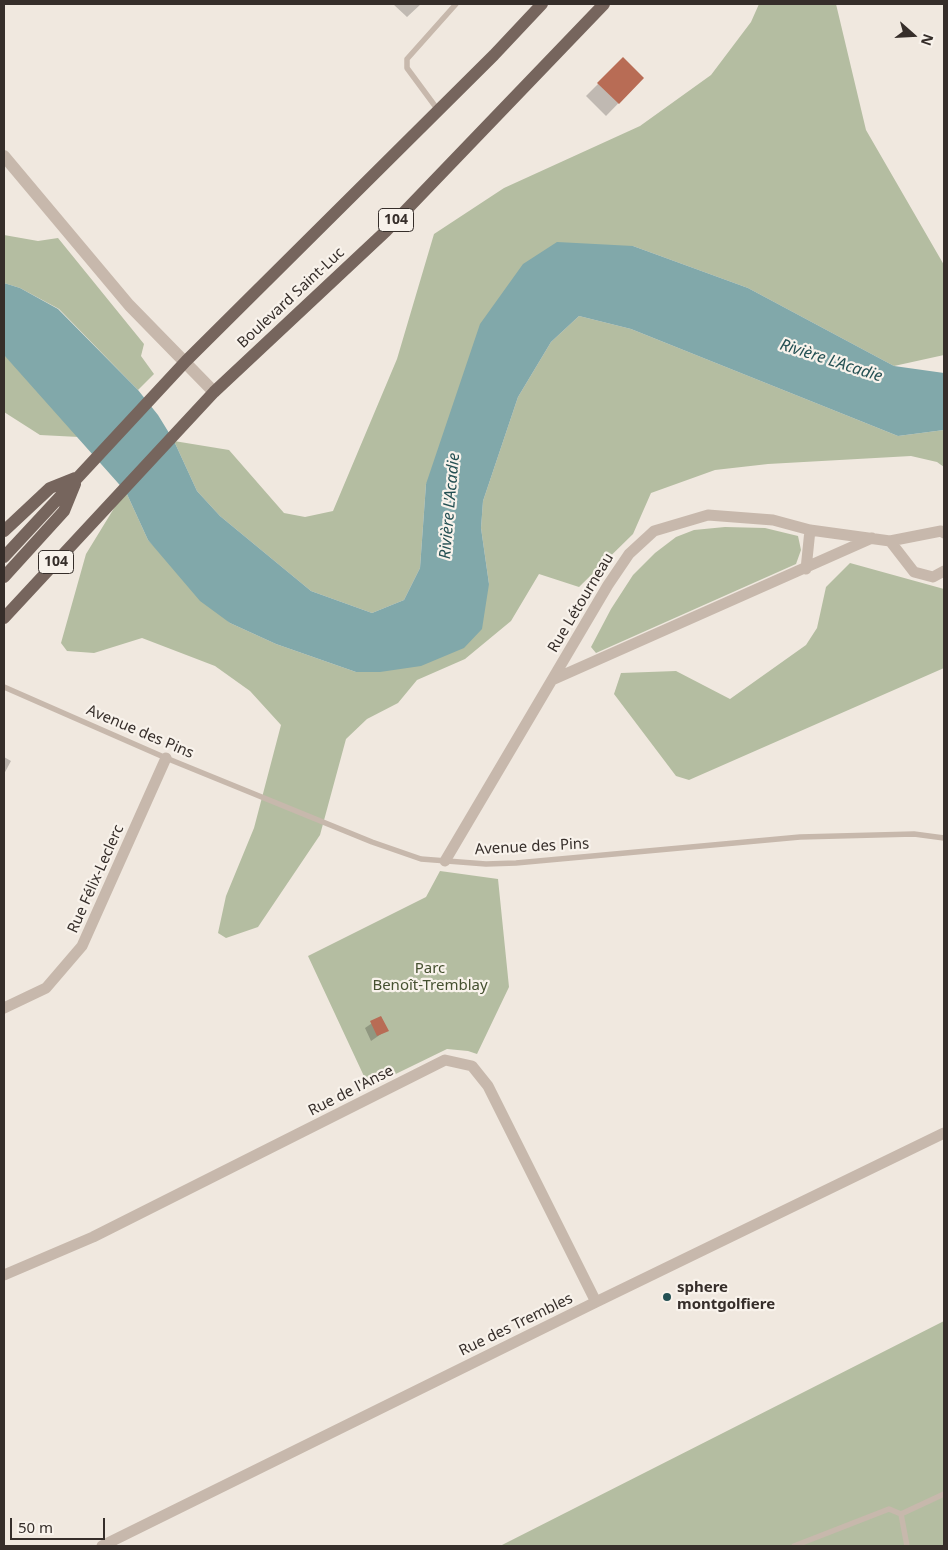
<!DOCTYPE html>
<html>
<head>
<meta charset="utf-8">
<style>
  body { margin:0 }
  #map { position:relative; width:948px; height:1550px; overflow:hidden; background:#f0e8df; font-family:"Noto Sans",sans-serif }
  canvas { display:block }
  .frame { position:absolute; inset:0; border:5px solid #362e2a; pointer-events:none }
  .north { position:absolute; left:888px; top:10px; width:50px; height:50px; -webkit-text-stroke:4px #f8f2eb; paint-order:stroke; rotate:109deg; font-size:14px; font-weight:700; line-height:20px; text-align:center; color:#362e2a }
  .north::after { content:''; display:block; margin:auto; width:18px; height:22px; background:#362e2a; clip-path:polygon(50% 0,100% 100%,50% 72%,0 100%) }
  .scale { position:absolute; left:10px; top:1518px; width:95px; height:22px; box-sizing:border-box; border:2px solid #362e2a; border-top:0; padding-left:6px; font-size:15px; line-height:18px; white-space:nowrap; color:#362e2a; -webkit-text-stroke:4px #f8f2eb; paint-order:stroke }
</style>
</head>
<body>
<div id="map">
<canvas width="948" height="1550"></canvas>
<div class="frame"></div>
<div class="north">N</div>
<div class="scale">50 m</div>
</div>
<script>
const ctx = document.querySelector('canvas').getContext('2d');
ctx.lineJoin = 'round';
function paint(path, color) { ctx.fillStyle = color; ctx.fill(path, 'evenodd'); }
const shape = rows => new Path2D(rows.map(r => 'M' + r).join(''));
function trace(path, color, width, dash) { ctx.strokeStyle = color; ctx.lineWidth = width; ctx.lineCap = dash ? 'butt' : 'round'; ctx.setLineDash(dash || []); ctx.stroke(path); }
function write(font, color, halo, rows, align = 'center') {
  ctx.font = font + ' "Noto Sans",sans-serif'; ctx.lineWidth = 4.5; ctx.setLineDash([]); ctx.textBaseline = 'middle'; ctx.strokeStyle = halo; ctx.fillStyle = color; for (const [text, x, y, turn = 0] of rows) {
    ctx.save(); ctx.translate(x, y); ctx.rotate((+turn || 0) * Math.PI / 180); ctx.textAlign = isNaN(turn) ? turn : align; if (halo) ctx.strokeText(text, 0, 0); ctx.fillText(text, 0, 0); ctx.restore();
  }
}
const green = shape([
  [759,4,836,4,866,130,944,265,944,355,894,366,748,288,633,246,426,484,420,568,404,600,372,613,311,591,220,516,197,491,174,441,229,450,284,513,305,517,333,511,397,359,434,234,504,188,640,126,711,75,751,22],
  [4,235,38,241,58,238,144,344,141,356,154,374,138,390,59,309,20,288,4,283],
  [579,316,631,329,898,436,944,430,944,467,937,462,911,456,768,464,715,470,651,493,633,534,579,587,539,574,511,621,465,659,417,680,398,703,367,719,346,739,320,835,258,927,226,938,218,933,226,896,254,828,281,725,250,691,215,666,142,638,94,653,67,651,61,643,86,554,116,505,126,492,148,540,230,623,276,644,356,672,489,584,481,528,483,501,518,397,551,342],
  [4,355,8,358,79,437,40,435,4,412],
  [725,527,765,528,798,536,801,550,796,564,596,653,591,647,611,609,633,575,655,553,676,537,694,530],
  [850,563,944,589,944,668,689,780,676,776,614,694,621,673,676,671,730,699,806,645,817,628,826,587],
  [440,871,498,879,509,987,477,1054,468,1051,447,1049,369,1087,308,956,426,897],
  [944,1321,944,1546,500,1546]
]);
const water = shape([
  [557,242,633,246,748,288,894,366,944,373,944,430,898,436,631,329,579,316,551,342,518,397,483,501,481,528,489,584,482,629,464,648,421,666,380,672,356,672,276,644,230,623,200,601,148,540,126,492,4,355,4,283,20,288,58,309,138,390,158,415,174,441,197,491,220,516,311,591,372,613,404,600,420,568,426,484,480,324,523,264]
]);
const shadow = shape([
  [393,4,421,4,407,17],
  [623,59,643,78,606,116,586,96],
  [4,757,11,761,4,774],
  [381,1017,387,1030,371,1041,365,1028]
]);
const building = shape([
  [623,57,644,78,619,104,597,83],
  [381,1016,389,1031,377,1036,370,1021]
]);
const service = shape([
  [438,110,407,68,407,59,456,4],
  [4,687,166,758,372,842,421,859,486,864,516,863,800,837,914,834,944,838],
  [901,1514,907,1546],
  [794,1546,889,1509,901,1514,944,1494]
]);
const minor = shape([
  [890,541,914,572,933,577,944,571],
  [806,569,810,530],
  [552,680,872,538],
  [445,861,608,585,629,554,654,531,708,515,773,520,810,530,890,541,941,531,944,533],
  [4,1008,46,988,82,946,166,758],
  [4,1275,93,1237,445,1060,472,1066,488,1086,596,1302],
  [102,1546,596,1302,944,1133]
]);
const tertiary = shape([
  [4,156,129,305,214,392]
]);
const primary = shape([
  [4,531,50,488,75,478],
  [4,557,186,361,494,55,542,4],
  [4,577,64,511,75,484],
  [4,618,214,392,386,231,604,4]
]);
const markers = [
  [667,1297,5,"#245053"]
];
const shields = [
  [396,220,35],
  [56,562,35]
];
const shieldNames = [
  ["104",396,220],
  ["104",56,562]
];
const streetNames = [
  ["Boulevard Saint-Luc",291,298,-43],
  ["Rue Létourneau",581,603,-59],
  ["Avenue des Pins",140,732,23],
  ["Avenue des Pins",532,847,-3],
  ["Rue Félix-Leclerc",96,879,-66],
  ["Rue de l'Anse",351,1091,-27],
  ["Rue des Trembles",516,1325,-26]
];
const parkNames = [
  ["Parc",430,969],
  ["Benoît-Tremblay",430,986]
];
const poiNames = [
  ["sphere",677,1288],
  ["montgolfiere",677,1305]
];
const waterNames = [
  ["Rivière L'Acadie",831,361,18],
  ["Rivière L'Acadie",450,506,-85]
];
paint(green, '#b4bda1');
paint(water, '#81a8aa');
paint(shadow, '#0003');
paint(building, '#b86c55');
trace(service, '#c7b8ac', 5.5);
trace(minor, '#c7b8ac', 11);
trace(tertiary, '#c7b8ac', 12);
trace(primary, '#76655d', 12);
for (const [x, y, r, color] of markers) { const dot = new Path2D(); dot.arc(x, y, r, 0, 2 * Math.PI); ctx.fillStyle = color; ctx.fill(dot); trace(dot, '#f8f2eb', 2); }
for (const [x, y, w] of shields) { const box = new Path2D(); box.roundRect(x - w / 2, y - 11.5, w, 23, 4); ctx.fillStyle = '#f8f2eb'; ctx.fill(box); trace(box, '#362e2a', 1); }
write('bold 14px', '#362e2a', null, shieldNames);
write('15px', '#362e2a', '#f8f2eb', streetNames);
write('15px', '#465131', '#f8f2eb', parkNames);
write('bold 15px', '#362e2a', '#f8f2eb', poiNames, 'left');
write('italic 16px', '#245053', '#f8f2eb', waterNames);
</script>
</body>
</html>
